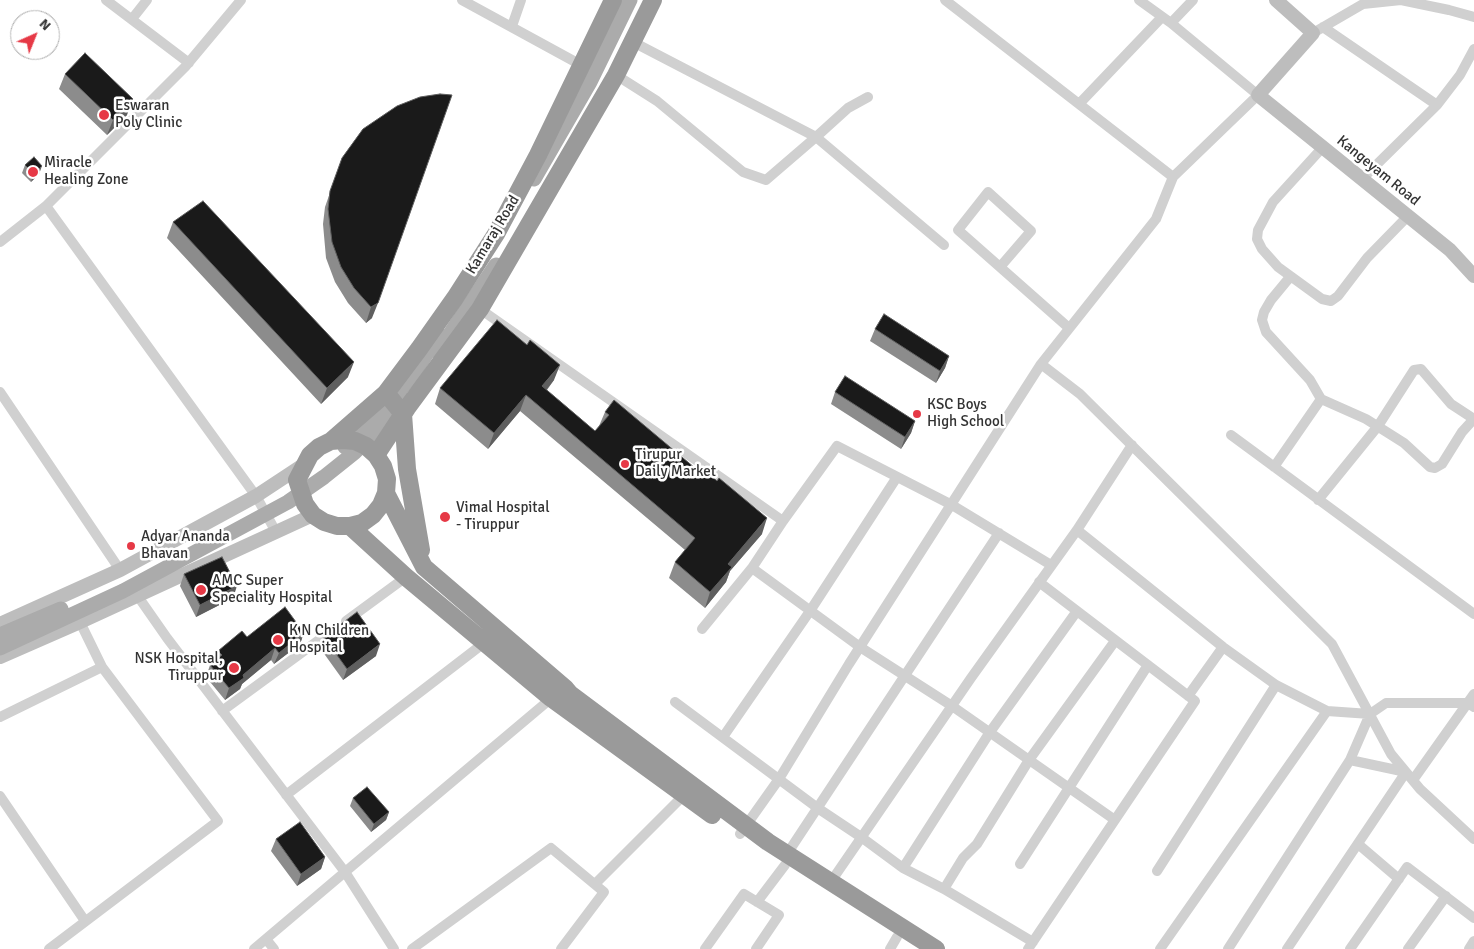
<!DOCTYPE html>
<html>
<head>
<meta charset="utf-8">
<style>
  body { margin:0 }
  #map { position:relative; width:1474px; height:949px; overflow:hidden; background:#fff; font-family:Signika,sans-serif }
  canvas { display:block }
  .north { position:absolute; left:10px; top:10px; width:50px; height:50px; box-sizing:border-box; background:#fff; border:1px solid #adadad; border-radius:50%; rotate:44deg; font-size:14px; font-weight:700; line-height:20px; text-align:center; color:#333 }
  .north::after { content:''; display:block; margin:auto; width:18px; height:22px; background:#e63946; clip-path:polygon(50% 0,100% 100%,50% 72%,0 100%) }
</style>
</head>
<body>
<div id="map">
<canvas width="1474" height="949"></canvas>
<div class="north">N</div>
</div>
<script>
const ctx = document.querySelector('canvas').getContext('2d');
ctx.lineJoin = 'round';
const shape = rows => new Path2D(rows.map(r => 'M' + r).join(''));
function trace(path, color, width, dash) { ctx.strokeStyle = color; ctx.lineWidth = width; ctx.lineCap = dash ? 'butt' : 'round'; ctx.setLineDash(dash || []); ctx.stroke(path); }
function paint(path, color) { ctx.fillStyle = color; ctx.fill(path, 'evenodd'); }
function write(font, color, halo, rows, align = 'center') {
  ctx.font = font + ' Signika,sans-serif'; ctx.lineWidth = 5; ctx.setLineDash([]); ctx.textBaseline = 'middle'; ctx.strokeStyle = halo; ctx.fillStyle = color; for (const [text, x, y, turn = 0] of rows) {
    ctx.save(); ctx.translate(x, y); ctx.rotate((+turn || 0) * Math.PI / 180); ctx.textAlign = isNaN(turn) ? turn : align; if (halo) ctx.strokeText(text, 0, 0); ctx.fillText(text, 0, 0); ctx.restore();
  }
}
const street = shape([
  [106,0,189,63],
  [241,0,185,67,46,206,256,496,276,532],
  [462,0,581,65],
  [945,0,1173,177],
  [132,19,147,0],
  [1171,23,1193,0],
  [512,26,521,0],
  [1323,27,1437,105],
  [1313,33,1363,4,1401,0,1449,10,1474,17],
  [616,75,657,101,743,172,766,180,816,137,633,42],
  [868,97,848,108,816,137,944,245],
  [1079,104,1162,17],
  [1323,147,1273,202,1258,230,1257,239,1262,249,1278,267,1322,299,1331,301,1338,296,1367,258,1408,216],
  [1362,179,1437,105,1460,75,1474,49],
  [0,242,46,206],
  [1000,267,1031,231,988,192,958,230,1069,328],
  [1290,277,1271,300,1264,312,1262,320,1266,332,1310,380,1321,399,1366,419,1404,443,1430,467,1435,468,1442,464,1462,432,1474,419],
  [480,309,783,521,837,446,952,505,1051,565],
  [1041,364,1080,394,1332,644,1391,754,1420,789,1474,839],
  [0,392,120,570],
  [1231,435,1474,614],
  [1274,467,1321,399],
  [1318,500,1378,426,1414,370,1421,369,1451,404,1474,419],
  [783,521,752,568,860,647,952,706,1115,820],
  [1077,530,1223,647,1276,685,1327,711,1370,714],
  [137,595,167,638,345,872,254,949],
  [346,621,406,577],
  [702,629,752,568],
  [1188,696,1223,647],
  [675,702,819,809,861,837,903,868,944,889,1033,942],
  [222,711,334,629],
  [0,717,102,667],
  [723,737,810,611,897,477],
  [1413,780,1474,694],
  [286,795,484,643],
  [0,796,85,921],
  [740,834,779,779,849,664,1041,364,1156,219,1173,177,1258,95,1171,23,1139,0],
  [1358,844,1399,879],
  [787,854,999,533],
  [1020,864,1148,665],
  [903,868,990,732,1077,611],
  [1157,871,1276,685],
  [830,883,971,678,1077,530,1132,445],
  [595,884,684,795],
  [944,889,963,858,977,844,1029,760,1115,641],
  [757,902,785,865],
  [266,939,274,949],
  [49,949,218,821,102,667,80,622],
  [394,949,345,872,554,696],
  [412,949,551,848,604,892,561,949],
  [705,949,744,894,779,915,756,949],
  [890,949,897,937],
  [1028,949,1195,701,1039,582],
  [1160,949,1327,711],
  [1228,949,1350,760,1370,714,1386,703,1468,703,1474,707],
  [1287,949,1406,772,1350,760],
  [1350,949,1407,867,1474,918],
  [1408,949,1446,896],
  [1469,949,1474,941]
]);
const secondary = shape([
  [1276,0,1313,33,1258,95,1450,250,1474,276],
  [0,624,120,570,256,496,303,465],
  [0,657,80,622,313,515]
]);
const primary = shape([
  [534,179,590,82,630,0],
  [438,352,496,265],
  [345,447,388,404,411,377,439,335],
  [0,635,61,609],
  [0,648,123,591,288,502,324,477,354,453,388,419,404,399]
]);
const highway = shape([
  [386,393,403,414,407,469,421,550],
  [343,440,355,441,366,446,376,455,383,466,387,479,386,493,381,505,373,515,362,523,350,526,337,526,324,522,313,515,305,504,297,480,310,455,319,447,331,441,343,440],
  [331,441,386,393,419,349,455,298,496,234,538,155,613,0],
  [376,455,407,408,480,309,616,75,653,0],
  [386,493,424,567,565,688,570,694,768,842,936,949],
  [350,526,406,577,551,698,712,815]
]);
const wall = shape([
  [65,74,127,115,107,135,59,89],
  [363,129,372,318,366,323,348,303,335,282,326,258,323,224,325,207,342,158],
  [25,165,39,174,31,182,22,173],
  [173,222,348,377,321,404,167,238],
  [875,329,949,356,945,368,936,383,870,341],
  [554,380,547,390,595,431,599,426,605,412,762,534,730,571,726,582,705,608,669,578,675,562,685,550,520,411,488,449,435,404,440,388],
  [835,392,915,421,911,433,901,449,831,404],
  [184,574,233,598,196,617,180,586],
  [304,633,300,644,274,664,271,660,242,684,240,689,225,700,206,677,210,665,214,662,218,651,247,637],
  [324,637,376,656,343,680,320,648],
  [353,798,389,812,386,820,371,832,350,806],
  [276,839,325,857,321,869,297,886,271,851]
]);
const shadedWall = shape([
  [133,99,127,115,107,135,113,120],
  [42,166,39,174,31,182,34,174],
  [378,303,372,318,366,323,371,307],
  [949,356,945,368,936,383,940,371],
  [354,362,348,377,321,404,327,388],
  [560,365,554,380,537,402,542,386],
  [526,395,520,411,488,449,494,433],
  [915,421,911,433,901,449,905,437],
  [767,518,762,534,730,571,726,582,705,608,710,592,728,564],
  [237,586,233,598,196,617,200,605],
  [304,633,300,644,274,664,279,653],
  [380,644,376,656,343,680,347,669],
  [275,648,271,660,242,684,240,689,225,700,229,688,243,675],
  [389,812,386,820,371,832,374,824],
  [325,857,321,869,297,886,301,874]
]);
const building = shape([
  [85,53,133,99,113,120,65,74,85,53],
  [440,94,452,95,378,303,371,307,354,288,341,267,332,242,328,209,330,191,342,158,363,129,397,106,420,97,440,94],
  [34,157,42,166,34,174,25,165,34,157],
  [203,201,354,362,327,388,173,222,203,201],
  [884,314,949,356,940,371,875,329,884,314],
  [497,320,527,345,530,340,560,365,542,386,595,431,609,415,605,412,614,400,695,468,698,464,717,481,719,478,767,518,728,564,732,567,710,592,675,562,695,538,526,395,494,433,440,388,497,320],
  [845,376,915,421,905,437,835,392,845,376],
  [222,557,237,586,200,605,184,574,222,557],
  [285,607,304,633,279,653,275,648,243,675,244,678,229,688,210,665,222,655,218,651,242,631,247,637,285,607],
  [357,612,380,644,347,669,324,637,357,612],
  [367,787,389,812,374,824,353,798,367,787],
  [300,822,325,857,301,874,276,839,300,822]
]);
const markers = [
  [104,115,6,"#e63946"],
  [33,172,6,"#e63946"],
  [917,414,5,"#e63946"],
  [625,464,5,"#e63946"],
  [445,517,6,"#e63946"],
  [131,546,5,"#e63946"],
  [201,590,6,"#e63946"],
  [278,640,6,"#e63946"],
  [234,668,6,"#e63946"]
];
const poiNames = [
  ["Eswaran",115,106],
  ["Poly Clinic",115,123],
  ["Miracle",44,163],
  ["Healing Zone",44,180],
  ["KSC Boys",927,405],
  ["High School",927,422],
  ["Tirupur",635,455],
  ["Daily Market",635,472],
  ["Vimal Hospital",456,508],
  ["- Tiruppur",456,525],
  ["Adyar Ananda",141,537],
  ["Bhavan",141,554],
  ["AMC Super",212,581],
  ["Speciality Hospital",212,598],
  ["K N Children",289,631],
  ["Hospital",289,648],
  ["NSK Hospital,",223,659,"right"],
  ["Tiruppur",223,676,"right"]
];
const streetNames = [
  ["Kangeyam Road",1378,171,39],
  ["Kamaraj Road",493,235,-59]
];
trace(street, '#d0d0d0', 10);
trace(secondary, '#bdbdbd', 14);
trace(primary, '#ababab', 15);
trace(highway, '#9a9a9a', 18);
paint(wall, '#8c8c8c');
paint(shadedWall, '#5f5f5f');
paint(building, '#1a1a1a');
trace(building, '#5f5f5f', 1);
for (const [x, y, r, color] of markers) { const dot = new Path2D(); dot.arc(x, y, r, 0, 2 * Math.PI); ctx.fillStyle = color; ctx.fill(dot); trace(dot, '#fff', 2); }
write('15px', '#333', '#fff', poiNames, 'left');
write('15px', '#333', '#fff', streetNames);
</script>
</body>
</html>
